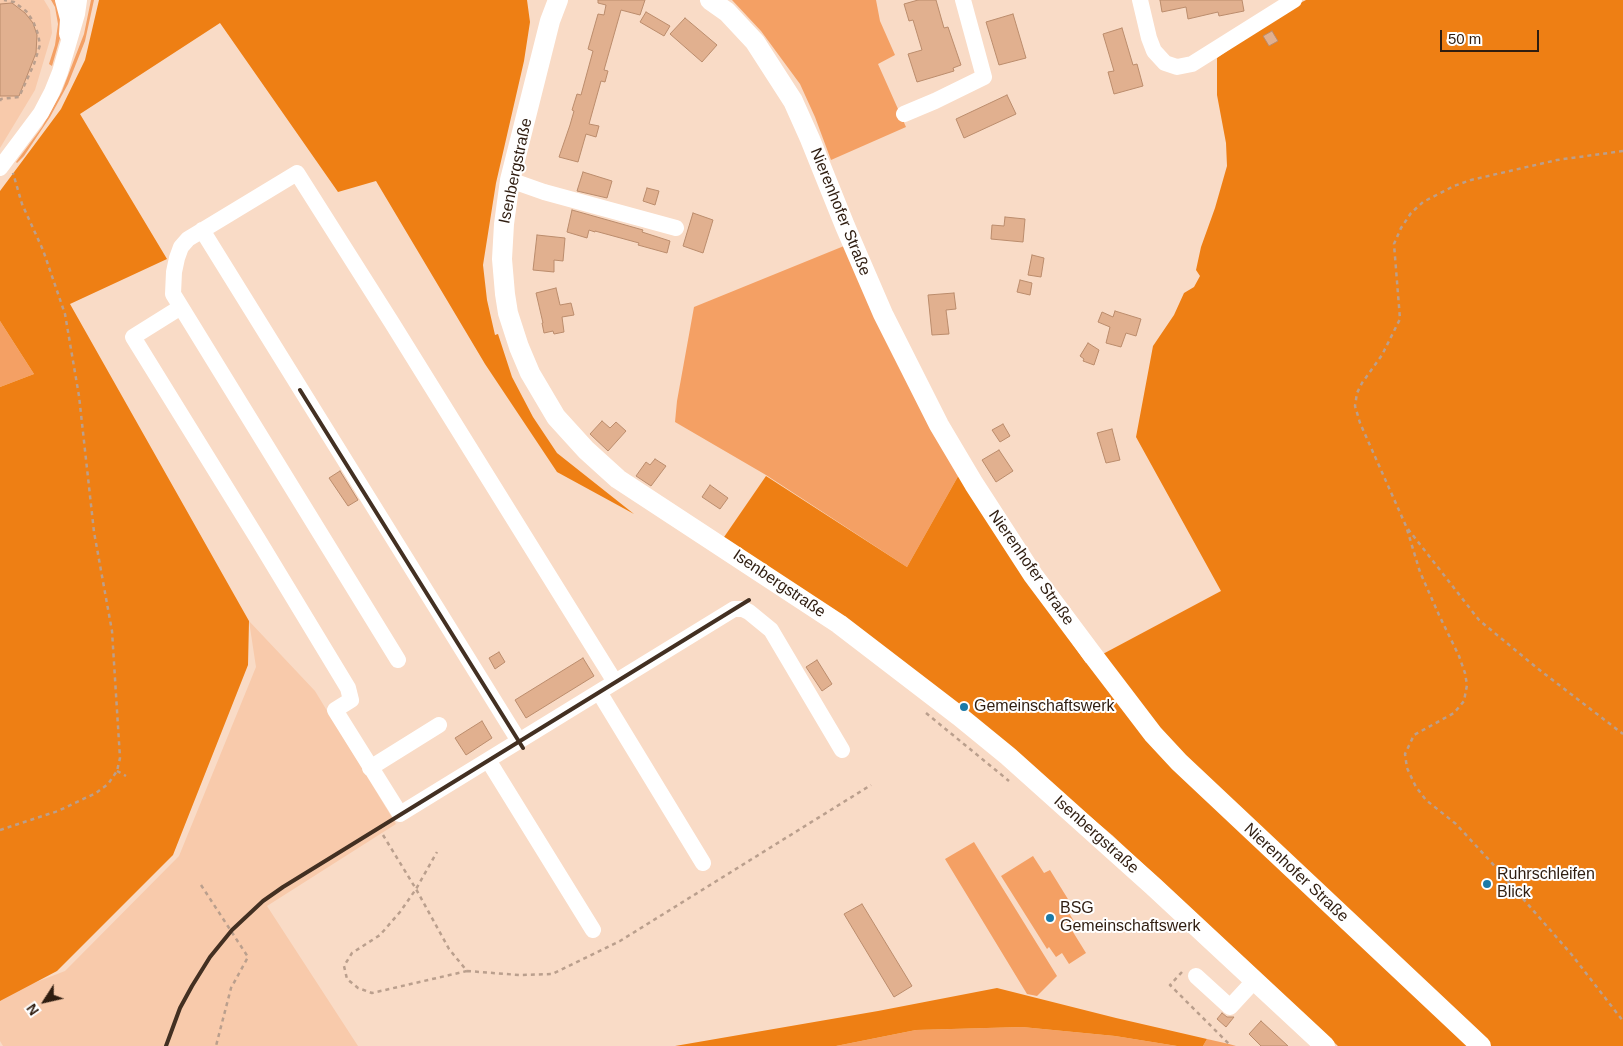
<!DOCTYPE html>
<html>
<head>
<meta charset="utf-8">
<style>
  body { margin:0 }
  #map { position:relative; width:1623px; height:1046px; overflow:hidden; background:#f9dbc6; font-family:Helvetica,sans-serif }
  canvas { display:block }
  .north { position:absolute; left:20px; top:976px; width:50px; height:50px; -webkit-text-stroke:4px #fff; paint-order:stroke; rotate:235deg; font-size:14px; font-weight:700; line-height:20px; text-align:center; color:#2f1d10 }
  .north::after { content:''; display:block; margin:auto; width:18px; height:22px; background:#2f1d10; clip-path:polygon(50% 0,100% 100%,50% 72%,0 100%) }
  .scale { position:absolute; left:1440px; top:30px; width:99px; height:22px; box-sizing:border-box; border:2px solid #2f1d10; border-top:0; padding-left:6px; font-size:15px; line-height:18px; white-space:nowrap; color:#2f1d10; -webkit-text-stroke:4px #fff; paint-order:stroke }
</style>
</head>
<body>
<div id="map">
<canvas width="1623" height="1046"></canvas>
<div class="north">N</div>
<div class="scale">50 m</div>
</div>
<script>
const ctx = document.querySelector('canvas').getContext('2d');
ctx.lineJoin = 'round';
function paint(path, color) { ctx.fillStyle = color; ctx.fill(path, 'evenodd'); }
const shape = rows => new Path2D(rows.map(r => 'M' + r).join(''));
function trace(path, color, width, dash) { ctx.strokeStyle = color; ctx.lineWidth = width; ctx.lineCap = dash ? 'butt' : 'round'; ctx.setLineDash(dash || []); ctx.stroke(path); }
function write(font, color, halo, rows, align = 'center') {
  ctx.font = font + ' Helvetica,sans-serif'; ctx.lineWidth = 4; ctx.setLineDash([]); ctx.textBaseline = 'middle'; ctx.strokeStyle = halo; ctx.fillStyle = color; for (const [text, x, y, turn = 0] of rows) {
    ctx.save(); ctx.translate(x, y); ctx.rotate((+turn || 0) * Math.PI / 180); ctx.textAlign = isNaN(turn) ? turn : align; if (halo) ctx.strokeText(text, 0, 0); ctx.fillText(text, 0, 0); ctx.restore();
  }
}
const built = shape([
  [0,0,44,0,50,10,52,33,35,90,0,148],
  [249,621,315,691,396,824,267,906,358,1046,3,1046,0,1041,0,996,65,971,179,856,256,667]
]);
const green = shape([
  [51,0,55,0,60,14,60,38,52,66,49,64,55,45,58,24,55,7],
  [91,0,94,0,85,41,68,84,50,117,24,156,17,163,16,162,42,127,62,91,84,34],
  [732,0,876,0,880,21,895,55,878,64,906,127,831,160,815,117,800,84,761,31],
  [844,246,961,471,907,567,766,475,675,422,677,401,694,307],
  [0,321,34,374,0,387],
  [974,842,1057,976,1037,996,1027,994,945,859],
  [1033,856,1044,873,1050,870,1071,904,1066,908,1078,928,1073,932,1086,953,1069,964,1062,953,1056,957,1049,947,1047,949,1001,876],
  [1022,1027,1115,1036,1177,1046,836,1046,916,1030],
  [1207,1039,1229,1044,1236,1046,1203,1046]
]);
const forest = shape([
  [99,0,527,0,530,22,524,61,496,183,483,265,487,300,495,335,498,334,512,377,533,417,557,453,634,514,557,472,485,364,376,181,338,192,220,23,80,114,167,259,70,304,249,621,248,665,173,855,57,971,0,1001,0,387,34,374,0,321,0,191,61,109,85,60],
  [1306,0,1623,0,1623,1046,1338,1046,1112,835,987,730,722,540,766,476,907,567,961,471,1018,566,1086,663,1221,591,1136,437,1153,346,1174,315,1184,293,1194,287,1200,276,1196,270,1201,247,1215,208,1227,166,1226,143,1217,95,1217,58,1248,36,1292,7],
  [997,988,1116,1018,1207,1039,1203,1046,1177,1046,1115,1036,1022,1027,916,1030,836,1046,675,1046,878,1011]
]);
const building = shape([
  [598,0,645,0,640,15,621,10,604,70,608,71,605,82,601,81,589,124,599,126,596,137,586,134,578,162,559,157,570,125,574,111,572,110,577,94,581,95,593,51,588,49,598,14,604,15,606,5,598,3,598,0],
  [918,0,936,0,944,28,948,27,961,65,953,68,954,71,917,82,908,54,922,50,913,20,909,21,904,4,918,0],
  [1160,0,1242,0,1244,11,1219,16,1218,12,1188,19,1186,7,1162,12,1160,0],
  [12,3,25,13,33,23,37,35,36,53,19,96,0,96,0,4,12,3],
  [646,12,670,26,664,36,640,22,646,12],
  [1013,14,1026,58,999,65,986,22,1013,14],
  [685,18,717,45,702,62,670,34,685,18],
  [1122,28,1133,65,1137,64,1143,86,1114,94,1108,72,1114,71,1103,34,1122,28],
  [1272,31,1278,41,1269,46,1263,36,1272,31],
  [1007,95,1016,114,964,138,956,119,1007,95],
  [583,172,612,181,607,198,577,191,583,172],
  [647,188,659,191,655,205,643,201,647,188],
  [572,210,643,230,642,232,670,241,667,253,638,245,639,243,595,231,595,232,589,230,587,238,567,232,572,210],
  [693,213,713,220,703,253,683,246,693,213],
  [1005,217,1025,219,1023,242,991,239,992,225,1004,226,1005,217],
  [537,235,565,238,563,261,554,260,554,272,533,270,537,235],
  [1032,255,1044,258,1041,277,1028,275,1032,255],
  [1020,280,1032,283,1030,295,1017,292,1020,280],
  [556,288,560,305,571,303,574,315,562,317,564,332,554,334,553,331,544,333,542,323,543,323,536,293,556,288],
  [954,293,956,309,946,310,949,334,932,335,928,295,954,293],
  [1115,311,1141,319,1136,336,1126,333,1121,347,1106,343,1110,327,1098,322,1102,312,1113,317,1115,311],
  [1088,343,1099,350,1094,365,1083,361,1084,359,1080,356,1088,343],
  [602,421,610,428,616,422,626,431,608,451,590,434,602,421],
  [1003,424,1010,436,1000,442,992,430,1003,424],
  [1112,429,1120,460,1106,463,1097,433,1112,429],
  [999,450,1013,471,996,482,982,460,999,450],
  [655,459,666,466,651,486,636,476,646,462,650,465,655,459],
  [340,471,358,500,348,506,329,478,340,471],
  [710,485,728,498,720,509,702,497,710,485],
  [499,652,505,662,495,669,489,658,499,652],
  [583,658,594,676,526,718,515,700,583,658],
  [817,660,832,684,822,691,806,667,817,660],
  [482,721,492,738,466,755,455,738,482,721],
  [862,904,912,986,894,997,844,914,862,904],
  [1222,1013,1227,1017,1234,1017,1226,1027,1217,1019,1222,1013],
  [1261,1021,1288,1046,1261,1046,1249,1034,1261,1021]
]);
const path = shape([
  [0,101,1,99,19,97,34,64,40,45,38,34,33,21,26,11,14,2,4,0],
  [1623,151,1557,160,1471,180,1454,186,1423,202,1411,213,1401,228,1394,244,1400,319,1382,355,1362,383,1357,393,1355,406,1360,423,1406,526,1420,572,1439,615,1459,656,1465,673,1467,685,1464,701,1454,713,1414,735,1405,754,1407,768,1416,787,1426,800,1456,824,1491,862,1572,955,1623,1021],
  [1408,529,1479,620,1537,668,1623,734],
  [926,713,1009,781],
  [117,771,126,776],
  [0,830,58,811,96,793,108,784,117,771,120,758,112,631,94,532,79,396,65,314,43,250,22,204,13,173],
  [383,835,416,889,449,949,467,971,372,993,358,988,347,979,344,966,352,953,380,935,400,912,416,889,437,852],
  [201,885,248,957,231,988,216,1046],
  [467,971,519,975,552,974,620,941,871,785],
  [1182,972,1170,985,1229,1044,1228,1046]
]);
const minor = shape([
  [63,0,68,19,67,34],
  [1140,0,1149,38,1154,51,1165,63,1177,67,1192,64,1294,0],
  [904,114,935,101,984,77,963,0],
  [0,168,41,113,52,92,60,72,77,14,79,0],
  [510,180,544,192,676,228],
  [202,230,519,741],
  [181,307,133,337,259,541,348,688,351,700,335,710,400,814,734,609,743,609,749,612,771,630,842,750],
  [398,660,173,294,174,272,177,258,181,247,188,239,297,173,392,323,615,682],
  [599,692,703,863],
  [488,760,593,930],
  [370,768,439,725],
  [1196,976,1230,1007,1254,981]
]);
const major = shape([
  [558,0,550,21,510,180,504,224,502,259,505,294,508,313,519,347,530,373,556,417,586,450,618,479,839,624,959,716,1008,756,1153,886,1325,1046],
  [710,0,727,12,755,42,793,101,810,139,845,226,883,314,939,425,974,484,1033,575,1092,654,1153,734,1179,762,1481,1046]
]);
const rail = shape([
  [300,390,523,748],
  [166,1046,180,1008,192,986,210,957,232,930,263,901,283,887,749,600]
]);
const markers = [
  [964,707,5,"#1b7aa7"],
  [1487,884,5,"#1b7aa7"],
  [1050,918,5,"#1b7aa7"]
];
const streetNames = [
  ["Isenbergstraße",516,171,-78],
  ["Nierenhofer Straße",840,212,68],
  ["Nierenhofer Straße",1031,568,55],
  ["Isenbergstraße",779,584,34],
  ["Isenbergstraße",1096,835,42],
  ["Nierenhofer Straße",1296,873,43]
];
const poiNames = [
  ["Gemeinschaftswerk",974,707],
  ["Ruhrschleifen",1497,875],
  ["Blick",1497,893],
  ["BSG",1060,909],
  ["Gemeinschaftswerk",1060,927]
];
paint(built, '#f8caab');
paint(green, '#f4a064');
paint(forest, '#ee7f14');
paint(building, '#e1b08f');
trace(building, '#bb8c6c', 1);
trace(path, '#ba9f8d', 2.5, [4, 4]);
trace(minor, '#fff', 16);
trace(major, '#fff', 20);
trace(rail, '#433022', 4);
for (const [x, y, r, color] of markers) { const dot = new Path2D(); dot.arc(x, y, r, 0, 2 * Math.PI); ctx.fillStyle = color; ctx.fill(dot); trace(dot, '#fff', 2); }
write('16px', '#2f1d10', '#fff', streetNames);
write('16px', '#2f1d10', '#fff', poiNames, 'left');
</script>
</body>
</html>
